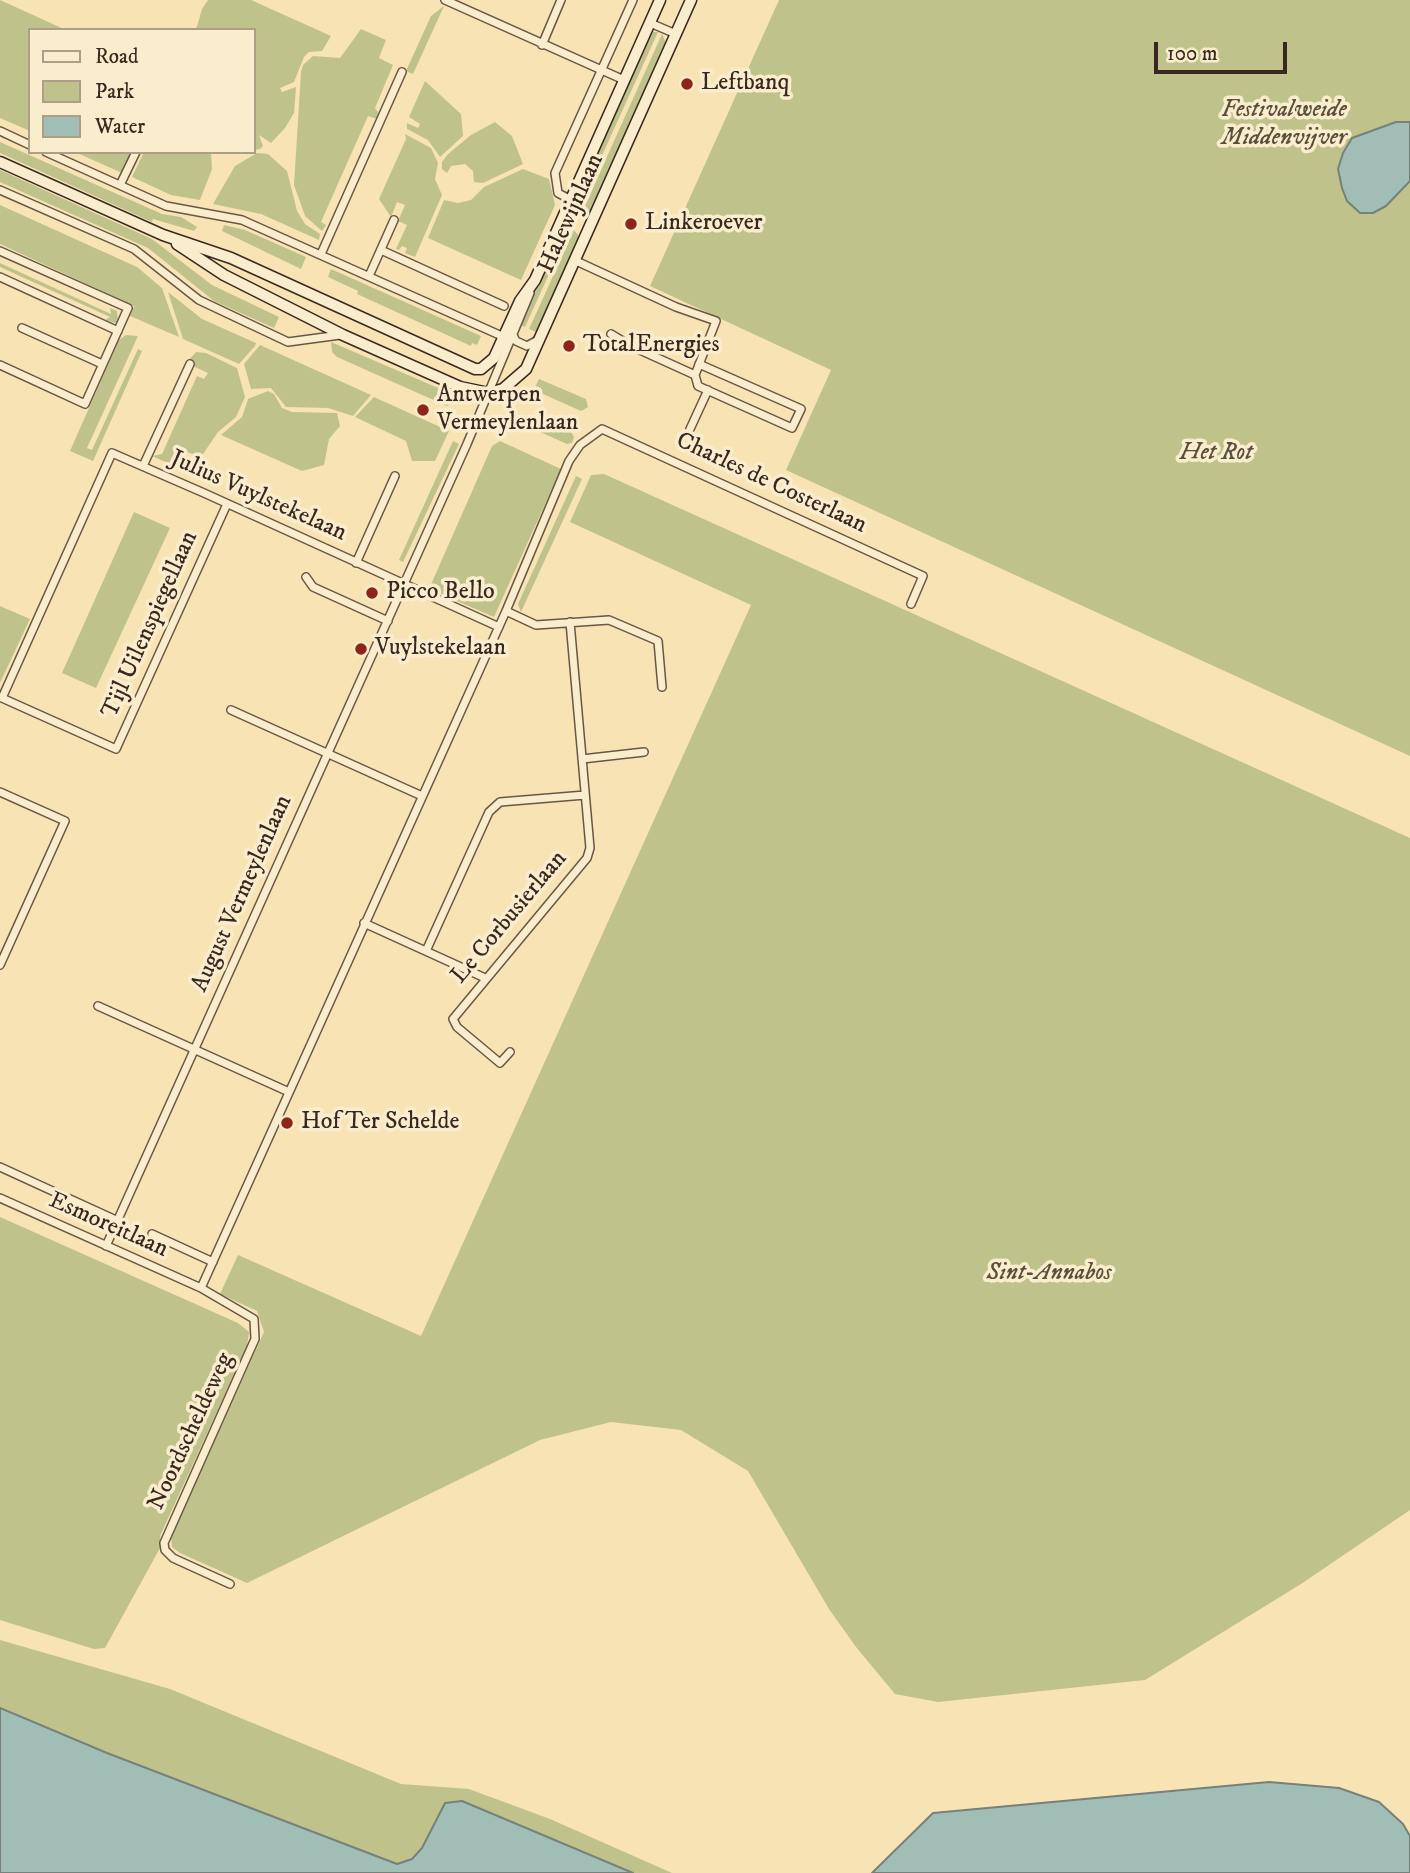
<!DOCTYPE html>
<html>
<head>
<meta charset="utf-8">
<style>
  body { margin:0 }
  #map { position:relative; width:1410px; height:1873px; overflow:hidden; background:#f8e3b4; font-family:"IM FELL DW Pica",serif }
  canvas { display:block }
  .legend { position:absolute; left:28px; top:28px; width:228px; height:126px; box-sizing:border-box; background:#faedce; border:2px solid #ad9e88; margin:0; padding:9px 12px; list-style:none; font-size:21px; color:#392820 }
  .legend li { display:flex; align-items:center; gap:14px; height:35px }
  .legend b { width:35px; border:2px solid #ad9e88 }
  .scale { position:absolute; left:1154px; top:42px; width:133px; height:32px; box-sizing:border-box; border:4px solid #392820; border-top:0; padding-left:9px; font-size:21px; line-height:24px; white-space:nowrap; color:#392820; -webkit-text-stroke:5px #faedce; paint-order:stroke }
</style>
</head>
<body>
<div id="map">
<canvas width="1410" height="1873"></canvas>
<ul class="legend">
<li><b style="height:9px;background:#faedce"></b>Road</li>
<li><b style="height:19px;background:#bfc38b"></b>Park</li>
<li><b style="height:19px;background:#a0bdb6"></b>Water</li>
</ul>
<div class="scale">100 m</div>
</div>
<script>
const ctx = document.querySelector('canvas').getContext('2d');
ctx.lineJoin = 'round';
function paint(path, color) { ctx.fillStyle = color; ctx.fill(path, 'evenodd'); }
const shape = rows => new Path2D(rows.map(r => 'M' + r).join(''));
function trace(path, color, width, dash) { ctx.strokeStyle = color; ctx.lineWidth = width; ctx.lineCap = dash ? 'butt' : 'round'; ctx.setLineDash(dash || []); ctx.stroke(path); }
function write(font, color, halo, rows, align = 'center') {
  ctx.font = font + ' "IM FELL DW Pica",serif'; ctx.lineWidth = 7; ctx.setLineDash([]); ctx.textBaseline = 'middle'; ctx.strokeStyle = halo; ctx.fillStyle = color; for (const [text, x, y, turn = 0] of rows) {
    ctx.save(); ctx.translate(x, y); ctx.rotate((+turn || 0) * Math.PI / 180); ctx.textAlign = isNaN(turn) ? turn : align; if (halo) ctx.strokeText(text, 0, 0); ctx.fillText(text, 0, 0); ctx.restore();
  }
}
const green = shape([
  [0,0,66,30,30,30,30,131,0,118],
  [208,0,251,0,331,36,322,51,309,52,304,57,294,82,280,88,282,92,296,87,294,113,285,128,271,143,259,135,263,146,260,149,254,150,254,30,196,30,202,9],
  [779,0,1410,0,1410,756,786,470,831,370,650,286],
  [444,6,413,74,406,71,431,16],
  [361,29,386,40,379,58,393,65,375,108,378,112,377,119,368,116,321,222,326,225,322,231,305,216,294,185,301,72,303,65,313,56,340,58],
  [653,32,658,32,575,215,570,210],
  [662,34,666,43,590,215,584,219,580,217],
  [425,81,461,114,463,136,440,157,428,140,407,129,407,123,418,128,420,124,409,117],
  [495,122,512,136,523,164,483,183,474,182,473,171,465,164,451,166,447,173,442,169,442,162,448,154,471,135],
  [405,134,431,148,438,163,435,179,442,195,415,257,405,253,407,248,402,246,399,250,396,249,407,225,398,221,405,205,397,202,391,217,379,199,406,139],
  [0,142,162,214,181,217,197,227,194,231,153,219,152,222,0,153],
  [75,152,131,152,122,173],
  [144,152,211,152,212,169,200,200,171,195,132,177],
  [257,153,268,154,287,171,297,211,305,224,320,234,319,240,261,214,213,204,235,166],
  [523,169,549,179,555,205,521,280,428,238,444,200,458,203,471,200,484,187],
  [0,170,152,239,212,285,279,317,274,328,214,301,148,248,0,182],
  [0,205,137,267,162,288,179,337,130,316,134,306,0,244],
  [224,225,245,230,306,257,301,269,222,231],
  [564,226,570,228,525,327,518,324],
  [574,230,579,236,536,332,529,329],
  [0,263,111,314,110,308,117,311,118,321,115,323,105,320,110,317,0,267],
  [331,269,481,336,477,345,472,343,471,346,357,294,358,291,328,277],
  [168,292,202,319,256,343,255,346,239,364,183,339],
  [126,335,138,336,87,448,92,450,138,349,142,351,93,461,70,451,119,340],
  [331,342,450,393,454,402,447,406,337,357,332,352],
  [260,345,371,395,353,416,328,408,286,407,271,388,251,389,244,364],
  [196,352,206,353,237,368,245,397,236,417,218,432,203,454,199,457,183,450,180,456,210,471,212,476,206,480,152,456,162,454,197,376,204,379,208,373,186,363],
  [539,379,586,399,588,407,581,411,534,390],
  [268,391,274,394,282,408,292,412,337,413,340,426,329,439,324,465,302,471,221,435,242,417,248,399],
  [374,397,449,431,435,461,412,461,406,441,355,417],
  [532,415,571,432,574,437,572,443,567,444,522,424,525,416,530,418],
  [453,441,459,444,403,562,399,560],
  [500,441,561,469,494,617,429,589,492,446],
  [604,474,1410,838,1410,1510,1301,1584,1145,1680,938,1702,895,1694,856,1647,829,1609,748,1471,681,1430,611,1422,540,1440,247,1583,180,1553,172,1547,171,1537,264,1332,257,1311,220,1294,238,1255,421,1336,751,605,570,522,591,475],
  [576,476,582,479,521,612,518,604],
  [134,512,170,528,96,688,62,673],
  [0,606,30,619,0,683],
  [0,1217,238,1323,249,1332,247,1346,160,1536,160,1548,105,1648,94,1649,0,1620],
  [0,1640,170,1689,401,1784,469,1789,550,1819,672,1873,633,1873,445,1803,422,1848,412,1859,398,1864,107,1753,0,1708]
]);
const water = shape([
  [1396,122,1410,122,1410,181,1386,206,1373,213,1360,213,1347,201,1342,188,1338,169,1343,153,1352,138,1396,122],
  [0,1708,107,1753,397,1864,412,1859,422,1848,445,1803,462,1801,633,1873,0,1873,0,1708],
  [1269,1782,1339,1788,1379,1802,1403,1824,1410,1836,1410,1873,872,1873,933,1813,1269,1782]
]);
const minor = shape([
  [445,0,624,80],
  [650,23,676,34],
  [542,45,561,0],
  [0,131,30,145],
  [46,152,166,206,242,220,504,337],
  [120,185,136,152],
  [0,190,134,249,199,300,288,342,340,335],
  [571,200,558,193,555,173,633,0],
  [381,250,504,306],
  [0,251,128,308,85,404,0,365],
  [321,254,402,72],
  [574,260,676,307,716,321,695,375,698,386,792,428,801,409,699,364],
  [369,276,394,220],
  [0,277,118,331],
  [22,328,102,364],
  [611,334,631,346,695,375],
  [513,335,516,341,527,346,538,340],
  [690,429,708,390],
  [143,466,190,364],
  [227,504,116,749,2,698,112,453,204,493,499,627],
  [356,563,395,476],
  [306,577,313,587,388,621],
  [506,611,536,625,609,620,658,641,662,687],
  [231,710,422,796],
  [582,759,644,752],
  [0,792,65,821,0,965],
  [364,923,485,978],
  [426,951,489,812,500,802,585,795],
  [98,1006,289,1092],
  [510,1052,500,1063,457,1027,453,1019,587,858,590,848,570,622],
  [0,1167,118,1221],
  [0,1198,201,1288,254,1319,255,1339,164,1543,165,1550,173,1558,230,1584],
  [152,1234,213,1262],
  [106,1246,467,444,530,293],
  [201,1288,506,611,569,461,580,445,602,429,923,576,911,604]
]);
const secondary = shape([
  [0,162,163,235,231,258,475,369,481,369,494,358,520,301,535,280,660,0],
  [177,244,224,275,343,335,460,387,489,393,503,389,526,369,691,0]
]);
const markers = [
  [687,84,7,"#8f2418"],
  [631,224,7,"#8f2418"],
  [569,346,7,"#8f2418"],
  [423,410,7,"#8f2418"],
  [372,593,7,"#8f2418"],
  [361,649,7,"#8f2418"],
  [287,1123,7,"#8f2418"]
];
const poiNames = [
  ["Leftbanq",701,84],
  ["Linkeroever",645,224],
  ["TotalEnergies",583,346],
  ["Antwerpen",437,396],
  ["Vermeylenlaan",437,424],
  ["Picco Bello",386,593],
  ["Vuylstekelaan",375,649],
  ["Hof Ter Schelde",301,1123]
];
const parkNames = [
  ["Festivalweide",1284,111],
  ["Middenvijver",1284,139],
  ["Het Rot",1216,454],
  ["Sint-Annabos",1049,1274]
];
const streetNames = [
  ["Halewijnlaan",572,214,-66],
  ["Charles de Costerlaan",771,484,25],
  ["Julius Vuylstekelaan",258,497,24],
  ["Tijl Uilenspiegellaan",151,625,-66],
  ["August Vermeylenlaan",243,894,-66],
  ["Le Corbusierlaan",510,918,-50],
  ["Esmoreitlaan",108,1226,24],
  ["Noordscheldeweg",192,1432,-65]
];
paint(green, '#bfc38b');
paint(water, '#a0bdb6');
trace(water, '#77817a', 2);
trace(minor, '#695745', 10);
trace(secondary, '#392820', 13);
trace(minor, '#faedce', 7);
trace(secondary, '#faedce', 10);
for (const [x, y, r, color] of markers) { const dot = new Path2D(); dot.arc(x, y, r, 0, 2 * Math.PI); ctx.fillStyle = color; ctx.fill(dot); trace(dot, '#faedce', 2.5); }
write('24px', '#392820', '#faedce', poiNames, 'left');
write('italic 24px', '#5a4f3b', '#faedce', parkNames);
write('24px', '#392820', '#faedce', streetNames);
</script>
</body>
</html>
